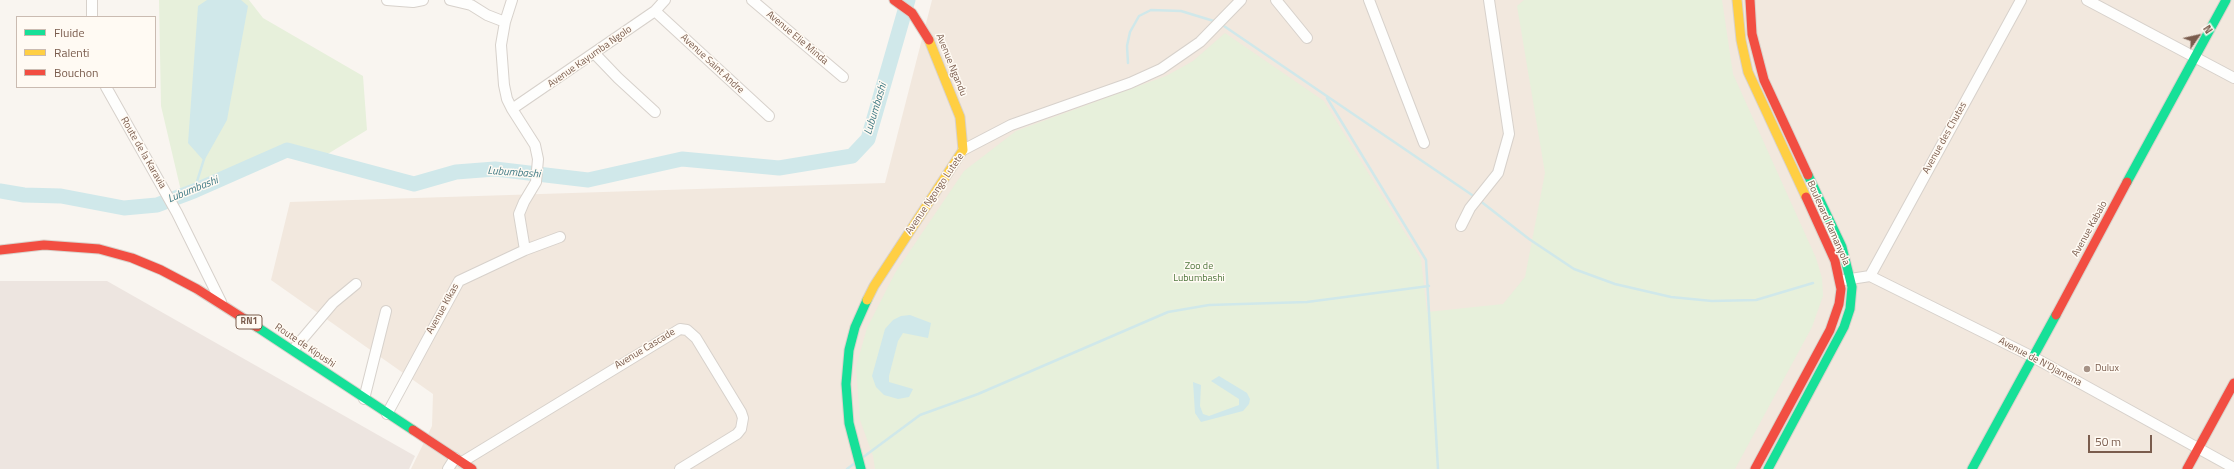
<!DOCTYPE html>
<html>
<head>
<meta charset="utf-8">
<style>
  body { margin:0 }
  #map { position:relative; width:2234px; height:469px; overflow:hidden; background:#f9f5f0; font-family:"Titillium Web",sans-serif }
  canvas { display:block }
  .legend { position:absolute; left:16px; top:16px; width:140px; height:72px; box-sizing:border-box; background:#fffaf3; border:1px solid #cabbb1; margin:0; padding:5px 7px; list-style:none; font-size:12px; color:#7a5c4d }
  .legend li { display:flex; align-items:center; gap:8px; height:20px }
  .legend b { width:20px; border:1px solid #cabbb1 }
  .north { position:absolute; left:2178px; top:16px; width:40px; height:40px; -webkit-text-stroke:3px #fffaf3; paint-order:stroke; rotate:56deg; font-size:11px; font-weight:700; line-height:16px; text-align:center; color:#7a5c4d }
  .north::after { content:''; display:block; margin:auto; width:14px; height:18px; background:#7a5c4d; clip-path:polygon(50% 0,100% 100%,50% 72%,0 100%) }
  .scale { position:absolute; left:2088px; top:435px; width:64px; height:18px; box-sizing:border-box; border:2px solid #7a5c4d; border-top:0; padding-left:5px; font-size:12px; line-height:14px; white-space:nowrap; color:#7a5c4d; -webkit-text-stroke:3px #fffaf3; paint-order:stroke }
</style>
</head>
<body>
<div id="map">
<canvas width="2234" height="469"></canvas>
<ul class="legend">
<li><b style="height:5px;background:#16e098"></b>Fluide</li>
<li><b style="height:5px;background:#ffcf43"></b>Ralenti</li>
<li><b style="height:5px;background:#f24e42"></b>Bouchon</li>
</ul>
<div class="north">N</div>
<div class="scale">50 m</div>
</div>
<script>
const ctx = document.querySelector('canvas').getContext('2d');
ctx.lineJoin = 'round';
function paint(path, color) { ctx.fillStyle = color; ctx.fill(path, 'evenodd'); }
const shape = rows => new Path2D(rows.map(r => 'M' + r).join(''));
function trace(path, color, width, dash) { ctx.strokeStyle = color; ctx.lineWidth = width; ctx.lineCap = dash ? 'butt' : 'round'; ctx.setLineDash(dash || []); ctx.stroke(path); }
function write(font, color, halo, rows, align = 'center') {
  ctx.font = font + ' "Titillium Web",sans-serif'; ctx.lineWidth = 3; ctx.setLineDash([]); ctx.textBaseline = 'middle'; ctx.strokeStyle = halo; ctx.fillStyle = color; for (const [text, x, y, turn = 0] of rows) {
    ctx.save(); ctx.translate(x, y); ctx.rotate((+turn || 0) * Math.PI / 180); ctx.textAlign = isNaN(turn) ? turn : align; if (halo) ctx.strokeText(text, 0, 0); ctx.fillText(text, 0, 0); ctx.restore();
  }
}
const residential = shape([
  [932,0,2234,0,2234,469,411,469,432,426,433,394,271,280,290,202,885,183]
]);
const industrial = shape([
  [0,281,107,281,415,456,409,469,0,469]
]);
const green = shape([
  [159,0,249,0,263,18,363,76,367,130,326,155,288,148,230,175,181,191,161,106],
  [1524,0,1722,0,1733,74,1816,258,1822,278,1823,296,1812,327,1735,469,875,469,873,456,860,420,856,367,867,328,895,273,964,171,1016,131,1166,76,1193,61,1225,33,1324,101,1421,259,1427,312,1503,304,1525,277,1545,173,1517,6]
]);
const water = shape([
  [207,0,241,0,248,6,227,120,204,161,188,143,198,6],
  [910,315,931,323,928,338,903,333,898,341,889,376,889,382,913,389,909,397,898,399,884,395,876,387,872,376,885,329,893,320,901,316],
  [1219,376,1247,393,1250,399,1249,404,1243,411,1201,422,1195,413,1193,382,1201,385,1200,406,1203,414,1209,416,1239,405,1239,399,1211,381]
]);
const stream = shape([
  [1221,24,1475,197],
  [1128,63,1127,46,1130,32,1139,16,1151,10,1181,11,1217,22],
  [1327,98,1426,260,1438,469],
  [194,191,204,159],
  [1479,200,1529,239,1574,269,1615,284,1671,297,1712,301,1756,300,1813,283],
  [862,458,920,415,978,394,1168,312,1209,305,1307,302,1429,286],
  [847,469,855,463]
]);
const river = shape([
  [0,191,24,195,61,196,124,208,157,205,194,191,287,150,414,184,456,172,495,169,588,180,682,159,779,168,852,156,868,139,908,0]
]);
const street = shape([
  [387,0,413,2,423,0],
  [450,0,471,5,487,15,505,22],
  [512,0,505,22,501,45,504,85,507,99,512,109,535,145,538,159,536,182,524,202,519,214,525,250],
  [752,0,843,77],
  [1276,0,1307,38],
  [1369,0,1424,143],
  [2087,0,2234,78],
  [655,11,769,116],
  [92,17,92,0],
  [595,54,618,78,655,112],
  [106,87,177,213,221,302],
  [512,109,655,11,665,0],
  [963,150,1011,125,1130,83,1161,69,1200,42,1241,0],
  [1461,226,1470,208,1498,173,1509,134,1489,0],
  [1870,276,2021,0],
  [1844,280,1870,276,2033,357,2234,468],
  [293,350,333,303,356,284],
  [364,399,386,311],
  [387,414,459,281,525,250,560,237],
  [462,462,680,329,687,330,696,338,741,412,743,418,741,429,737,434,680,469],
  [448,469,455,458]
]);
const fast = shape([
  [2127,182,2226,0],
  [257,327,413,430],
  [861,469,849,423,846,384,849,350,855,327,867,300],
  [1768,469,1844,327,1850,309,1852,287,1842,247,1808,175],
  [1972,469,2056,315]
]);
const slow = shape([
  [1737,0,1741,40,1748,72,1806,197],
  [867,300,874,286,963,150,960,117,929,40]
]);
const jam = shape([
  [894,0,912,13,929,40],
  [1750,0,1752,34,1764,80,1808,175],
  [0,250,44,245,99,249,132,258,161,270,197,289,257,327],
  [2056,315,2127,182],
  [413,430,472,469],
  [1755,469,1830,330,1839,304,1841,289,1835,261,1806,197],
  [2187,469,2234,383]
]);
const markers = [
  [2087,369,4,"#a69286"]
];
const shields = [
  [249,322,26]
];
const shieldNames = [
  ["RN1",249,322]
];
const streetNames = [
  ["Avenue Elie Minda",797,38,40],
  ["Avenue Kayumba Ngolo",590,57,-35],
  ["Avenue Saint Andre",712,64,43],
  ["Avenue Ngandu",951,65,68],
  ["Avenue des Chutes",1945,138,-61],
  ["Route de la Karavia",143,153,60],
  ["Avenue Ngongo Lutete",935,194,-56],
  ["Boulevard Kamanyola",1828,223,66],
  ["Avenue Kabalo",2090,229,-61],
  ["Avenue Kikas",443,309,-61],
  ["Route de Kipushi",305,346,34],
  ["Avenue Cascade",645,349,-31],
  ["Avenue de N'Djamena",2040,362,28]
];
const parkNames = [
  ["Zoo de",1199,267],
  ["Lubumbashi",1199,279]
];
const poiNames = [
  ["Dulux",2095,369]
];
const waterNames = [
  ["Lubumbashi",876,109,-73],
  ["Lubumbashi",514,173,4],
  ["Lubumbashi",193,190,-22]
];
paint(residential, '#f2e8de');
paint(industrial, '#ede5e0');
paint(green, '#e7f0db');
paint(water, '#d0e8ea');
trace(stream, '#d0e8ea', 2.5);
trace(river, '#d0e8ea', 15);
trace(street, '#d7d1cb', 12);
trace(fast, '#d9d2cb', 11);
trace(slow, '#d9d2cb', 11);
trace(jam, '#d9d2cb', 11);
trace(street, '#fefefd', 10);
trace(fast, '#16e098', 9);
trace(slow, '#ffcf43', 9);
trace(jam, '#f24e42', 9);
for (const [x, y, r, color] of markers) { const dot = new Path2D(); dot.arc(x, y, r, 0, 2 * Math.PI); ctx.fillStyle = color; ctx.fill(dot); trace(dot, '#fffaf3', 1.5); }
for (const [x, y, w] of shields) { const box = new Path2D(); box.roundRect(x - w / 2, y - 7, w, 14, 3); ctx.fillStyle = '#fffaf3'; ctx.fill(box); trace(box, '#7a5c4d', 1); }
write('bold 9px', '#7a5c4d', null, shieldNames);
write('10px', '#7a5c4d', '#fffaf3', streetNames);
write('10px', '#537a41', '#fffaf3', parkNames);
write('10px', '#7a5c4d', '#fffaf3', poiNames, 'left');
write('italic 11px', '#437c86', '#fffaf3', waterNames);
</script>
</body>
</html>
